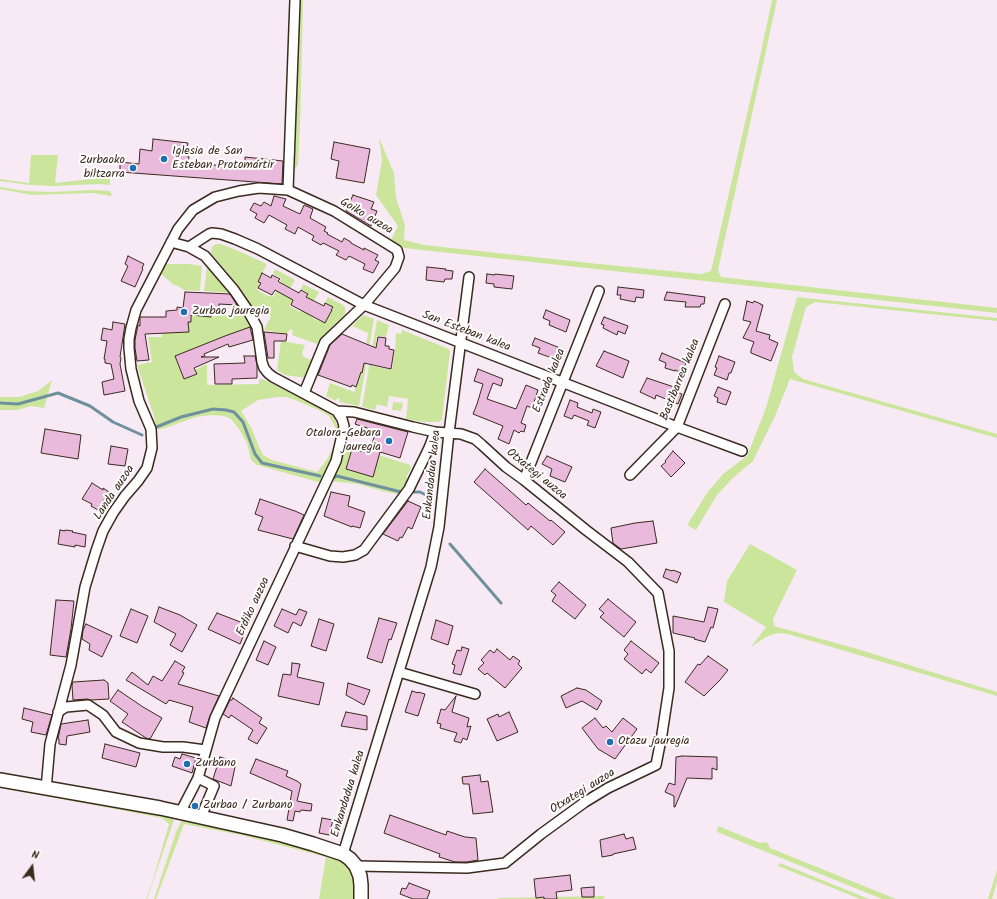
<!DOCTYPE html>
<html>
<head>
<meta charset="utf-8">
<style>
  body { margin:0 }
  #map { position:relative; width:997px; height:899px; overflow:hidden; background:#f8eaf4; font-family:Kalam,sans-serif }
  canvas { display:block }
  .north { position:absolute; left:12px; top:847px; width:40px; height:40px; -webkit-text-stroke:3px #fff; paint-order:stroke; rotate:15deg; font-size:11px; font-weight:700; line-height:16px; text-align:center; color:#3b2a1e }
  .north::after { content:''; display:block; margin:auto; width:14px; height:18px; background:#3b2a1e; clip-path:polygon(50% 0,100% 100%,50% 72%,0 100%) }
</style>
</head>
<body>
<div id="map">
<canvas width="997" height="899"></canvas>
<div class="north">N</div>
</div>
<script>
const ctx = document.querySelector('canvas').getContext('2d');
ctx.lineJoin = 'round';
function paint(path, color) { ctx.fillStyle = color; ctx.fill(path, 'evenodd'); }
const shape = rows => new Path2D(rows.map(r => 'M' + r).join(''));
function trace(path, color, width, dash) { ctx.strokeStyle = color; ctx.lineWidth = width; ctx.lineCap = dash ? 'butt' : 'round'; ctx.setLineDash(dash || []); ctx.stroke(path); }
function write(font, color, halo, rows, align = 'center') {
  ctx.font = font + ' Kalam,sans-serif'; ctx.lineWidth = 4; ctx.setLineDash([]); ctx.textBaseline = 'middle'; ctx.strokeStyle = halo; ctx.fillStyle = color; for (const [text, x, y, turn = 0] of rows) {
    ctx.save(); ctx.translate(x, y); ctx.rotate((+turn || 0) * Math.PI / 180); ctx.textAlign = isNaN(turn) ? turn : align; if (halo) ctx.strokeText(text, 0, 0); ctx.fillText(text, 0, 0); ctx.restore();
  }
}
const green = shape([
  [298,0,303,0,300,127,298,165,294,170,293,142],
  [772,0,777,0,718,270,721,277,997,308,997,313,404,248,390,242,398,226,376,195,382,160,379,138,394,173,396,198,405,225,404,240,424,245,599,264,701,274,711,271,758,66],
  [31,155,58,155,55,183,110,177,110,185,98,184,54,186,30,185,0,181,0,179,29,183],
  [0,187,25,191,51,192,93,190,110,191,112,196,92,193,32,195,0,189],
  [216,244,221,244,243,253,267,264,257,283,260,284,257,290,266,295,273,297,281,282,280,281,281,278,273,274,275,269,295,280,286,296,293,299,289,306,300,312,308,298,306,297,308,293,301,289,303,284,319,292,310,309,311,316,314,319,325,323,326,321,332,311,331,310,332,307,325,303,328,297,343,305,345,307,345,314,320,339,317,344,292,335,293,334,292,334,293,331,290,329,287,334,264,330,271,316,267,314,264,315,258,316,246,296,232,278,212,254,211,252,212,247],
  [165,264,189,264,202,266,200,291,184,290,178,286,174,285,161,274],
  [207,267,209,268,230,293,204,291],
  [797,297,997,318,997,321,815,302,806,307,792,357,794,372,803,379,997,434,997,438,790,379,775,416,753,461,734,477,717,495,696,530,687,525,707,493,723,474,747,456,766,408],
  [191,309,199,316,213,317,220,314,237,313,242,310,252,327,225,336,175,356,184,379,197,373,195,370,207,364,207,385,259,384,259,379,265,380,327,411,333,416,337,425,338,434,338,442,322,483,257,465,251,460,247,443,239,429,231,419,224,416,212,415,196,417,165,428,156,430,154,425,155,419,137,365,152,362,148,337,162,337,162,333,188,332,188,322,191,322],
  [278,397,286,397,295,400,321,411,329,416,336,429,337,438,334,446,326,461,317,472,272,460,263,455,259,447,251,427,241,411,258,400],
  [363,315,374,319,359,406,339,402,340,399,337,398,336,401,326,396,330,383,354,392,361,372,362,373,368,333,352,326],
  [377,320,389,325,386,337,377,336,372,366,392,370,395,350,396,333,401,334,402,330,449,349,450,352,442,419,439,422,424,422,406,419,408,399,389,396,387,407,377,404,375,410,362,407],
  [281,341,305,345,302,353,304,357,314,361,306,378,285,375,277,370],
  [52,380,44,408,31,406,17,410,0,410,0,397,19,397,38,391],
  [393,402,403,403,401,411,392,410],
  [344,447,352,449,346,469,373,477,377,464,372,453,410,465,411,469,406,477,411,480,401,495,382,491,358,484,330,481],
  [750,544,797,570,773,619,774,626,854,648,997,692,997,696,788,634,777,633,766,637,751,647,766,627,724,602,727,581],
  [0,783,173,816,174,820,147,899,146,899,152,883,169,824,162,818,83,803,0,788],
  [183,818,326,852,327,858,340,860,350,868,355,878,356,899,319,899,326,857,241,835,184,824,156,899,154,899,176,832],
  [718,826,760,843,767,842,770,848,896,899,882,899,717,832],
  [780,863,869,899,860,899,778,866],
  [997,870,997,882,992,899,988,899],
  [605,896,603,899,498,899,499,898]
]);
const stream = shape([
  [0,403,18,404,58,393,90,406,113,422,142,435],
  [154,428,181,417,213,409,226,410,234,412,243,422,255,454,262,463,320,476],
  [332,478,337,476,401,492],
  [413,492,420,492,428,496,430,502],
  [450,544,501,603]
]);
const building = shape([
  [153,139,188,143,186,155,189,157,188,162,223,166,224,161,245,162,245,157,283,161,282,184,120,172,120,162,139,164,140,149,152,151,153,139],
  [334,142,370,149,364,183,336,178,339,161,331,159,334,142],
  [353,195,374,202,371,209,377,211,371,226,346,211,353,195],
  [274,196,286,199,283,206,300,214,304,205,313,209,310,218,326,227,324,231,328,233,327,234,342,242,344,238,351,242,351,243,364,250,364,248,378,255,375,260,379,262,373,273,363,269,365,264,349,256,346,260,336,255,339,251,323,243,321,245,312,240,314,236,298,227,295,234,285,229,287,225,269,215,264,223,255,218,257,214,250,210,254,203,261,206,264,202,271,206,274,196],
  [128,256,144,264,142,268,143,269,135,287,121,281,128,266,125,264,128,256],
  [427,267,446,269,445,270,453,271,452,279,445,279,444,282,426,280,427,267],
  [262,273,271,278,272,275,280,279,278,281,279,282,299,293,301,290,308,294,306,297,324,306,325,303,333,307,331,310,332,310,326,321,325,323,291,305,293,300,275,290,272,295,258,288,261,283,258,282,262,273],
  [487,274,495,275,495,274,514,276,512,289,494,287,494,284,486,283,487,274],
  [618,287,644,290,643,298,636,297,635,302,620,299,621,295,617,295,618,287],
  [185,292,230,294,237,305,219,304,219,311,212,310,211,317,191,315,191,322,188,322,189,332,145,334,149,360,137,361,135,348,135,340,138,325,140,326,140,317,166,317,166,311,177,310,177,307,183,308,185,292],
  [667,292,705,297,704,304,701,304,700,307,685,307,686,302,664,300,667,292],
  [747,301,753,303,754,301,761,304,761,305,763,305,756,331,770,335,769,339,778,343,771,361,751,353,751,350,754,342,743,338,751,322,743,320,747,301],
  [546,310,570,320,566,332,549,325,550,321,543,318,546,310],
  [604,317,628,326,625,334,618,331,617,335,603,328,604,325,601,324,604,317],
  [113,322,125,324,120,357,121,358,120,364,125,391,104,395,102,382,114,379,111,364,105,363,105,359,104,359,107,341,101,340,103,328,112,330,113,322],
  [250,327,253,340,229,347,228,344,204,354,205,356,201,357,219,357,194,368,197,374,184,379,175,356,225,336,250,327],
  [264,332,287,334,286,341,274,341,274,358,268,358,264,332],
  [342,334,376,348,378,337,386,338,385,346,389,346,389,349,394,350,391,369,364,363,362,373,361,372,356,387,352,385,351,387,318,375,330,345,342,334],
  [535,338,560,348,555,359,538,353,540,348,532,345,535,338],
  [604,351,629,361,623,378,596,366,604,351],
  [662,353,686,363,683,370,680,369,679,372,675,370,675,371,665,368,666,363,659,360,662,353],
  [244,356,255,356,257,365,257,378,232,379,232,384,215,384,214,364,245,363,244,356],
  [719,356,735,362,731,373,729,373,727,380,714,375,717,368,715,367,719,356],
  [478,369,503,379,501,386,493,383,487,399,516,409,526,385,538,390,532,408,527,406,521,423,526,425,524,432,521,431,519,433,514,430,509,444,498,439,503,426,473,414,477,404,483,384,474,381,478,369],
  [647,378,674,387,674,392,682,394,678,404,656,395,655,399,640,392,647,378],
  [718,387,731,392,726,405,717,402,718,398,714,396,718,387],
  [570,400,578,403,577,407,592,413,593,409,601,412,595,428,587,425,589,421,574,415,572,419,564,416,570,400],
  [357,419,408,432,400,458,380,452,373,477,346,469,352,449,369,453,376,431,355,424,357,419],
  [45,429,81,435,78,459,41,453,45,429],
  [111,446,128,449,125,466,108,464,111,446],
  [673,451,685,463,671,477,661,466,666,462,665,461,673,451],
  [547,456,572,467,565,482,550,476,552,469,542,464,547,456],
  [485,469,526,505,528,503,550,521,551,520,565,532,553,545,531,526,528,530,474,482,485,469],
  [92,483,103,490,103,488,109,492,98,510,91,506,92,504,82,499,92,483],
  [331,492,350,496,348,506,365,512,360,528,352,526,352,527,324,516,331,492],
  [260,499,295,511,304,515,293,539,258,530,263,517,255,514,260,499],
  [408,501,421,507,412,529,408,527,402,538,400,537,398,541,383,534,408,501],
  [653,521,657,543,621,549,613,543,611,528,635,523,653,521],
  [60,530,65,531,65,530,73,531,72,532,86,535,85,547,75,545,75,547,58,544,60,530],
  [666,569,672,571,673,570,681,573,677,583,663,577,666,569],
  [559,582,586,605,575,619,552,601,556,595,551,591,559,582],
  [608,599,636,622,624,637,600,617,604,613,599,609,608,599],
  [56,600,74,601,71,629,66,657,50,655,56,600],
  [159,607,180,615,197,625,182,652,170,645,176,634,154,622,159,607],
  [708,607,718,609,713,628,711,627,705,642,694,639,695,638,673,633,673,616,704,622,708,607],
  [131,609,148,616,137,643,120,636,131,609],
  [282,609,296,615,299,609,307,612,301,626,293,622,288,633,274,626,282,609],
  [217,613,248,625,240,644,208,629,217,613],
  [379,618,397,623,391,640,389,639,382,663,367,658,379,618],
  [319,619,334,624,326,651,311,646,319,619],
  [436,620,453,626,448,645,431,639,436,620],
  [86,624,112,636,102,657,89,650,90,644,82,639,83,630,86,624],
  [264,641,276,647,268,665,256,660,264,641],
  [631,641,659,663,651,673,646,669,642,674,624,659,628,654,624,650,631,641],
  [462,647,469,649,461,675,453,673,455,665,452,664,457,650,461,651,462,647],
  [497,649,510,660,513,656,520,661,518,664,522,668,505,688,487,673,485,675,478,669,484,663,481,660,490,650,494,653,497,649],
  [708,656,728,670,720,680,704,696,685,682,698,664,700,665,708,656],
  [175,661,185,667,182,672,184,673,178,684,219,696,210,716,206,728,189,722,193,707,169,700,166,704,126,680,132,672,148,685,153,676,162,681,175,661],
  [292,663,300,664,297,677,324,683,319,705,278,696,283,674,291,675,292,663],
  [104,680,108,683,109,699,91,700,87,699,73,700,72,685,73,682,104,680],
  [348,683,370,690,364,705,346,695,348,683],
  [577,688,586,690,602,701,597,710,582,701,566,708,561,696,577,688],
  [118,690,143,707,162,718,150,739,146,738,122,722,128,714,110,701,118,690],
  [412,691,418,693,418,692,425,694,418,716,405,712,412,691],
  [456,696,452,712,469,718,467,727,471,726,467,740,463,738,461,743,454,741,457,733,440,728,441,724,437,723,441,709,445,710,456,696],
  [233,698,262,718,259,723,267,728,257,744,248,739,253,730,231,715,229,718,223,714,230,700,232,700,233,698],
  [24,708,52,715,46,735,31,732,33,722,22,719,24,708],
  [346,712,367,716,367,730,341,726,346,712],
  [509,712,518,732,497,741,487,719,498,714,499,717,509,712],
  [595,718,603,728,606,726,612,732,623,718,637,729,615,759,598,749,582,728,595,718],
  [88,720,90,732,67,736,66,745,59,744,59,739,58,739,61,724,88,720],
  [105,744,140,753,136,767,102,758,105,744],
  [182,754,196,758,192,773,172,766,175,757,180,759,182,754],
  [682,756,717,757,717,770,712,768,712,779,687,778,675,807,674,807,674,796,665,792,669,783,675,785,676,757,682,756],
  [220,757,236,762,231,786,213,779,220,757],
  [256,759,288,771,286,776,297,781,301,784,297,801,312,804,311,811,301,810,300,812,295,811,293,821,287,820,292,791,250,773,256,759],
  [480,775,481,782,488,781,493,812,473,814,469,784,463,784,462,777,480,775],
  [390,815,446,835,447,831,465,837,476,838,478,860,467,862,455,862,439,857,440,854,384,833,390,815],
  [322,818,333,820,329,835,319,833,322,818],
  [624,834,626,839,633,837,636,849,613,854,613,855,602,857,600,840,624,834],
  [570,875,572,890,556,892,557,899,544,899,544,897,536,898,534,879,570,875],
  [409,883,430,891,427,899,413,899,400,894,402,888,406,889,409,883],
  [594,887,594,897,582,897,581,888,594,887]
]);
const street = shape([
  [288,190,295,0],
  [171,242,189,247,205,256,234,290,247,309,257,327,262,362,264,368,268,373,273,377,337,411,354,412,413,427,435,432,461,434,475,439,482,445,506,467,524,480,586,530,628,562,658,593,669,651,669,688,662,734,656,765,608,788,585,802,541,834,505,863,467,868,356,866],
  [189,247,209,234,212,233,221,234,235,239,258,249,364,305,677,427,742,451],
  [630,475,677,427,725,304],
  [524,480,599,291],
  [295,546,330,556,343,557,355,555,364,550,409,489,429,448,435,432],
  [399,672,475,694],
  [58,712,66,707,88,705,103,715,116,732,139,743,163,747,183,747,205,750],
  [198,778,214,786,201,817],
  [46,789,50,744,71,665,85,587,96,551,103,531,113,513,125,496,138,481,147,468,152,448,151,429,139,401,131,369,129,348,129,339,131,328,136,310,178,229,193,210,215,197,239,191,259,188,288,190,334,211,397,250,399,257,395,268,364,305,325,342,304,393],
  [180,813,198,778,215,718,336,461,344,426,342,419,337,411],
  [343,854,431,567,439,527,449,433,469,277]
]);
const secondary = shape([
  [0,780,160,808,282,835,313,844,343,854,350,859,356,866,360,876,361,885,361,899]
]);
const markers = [
  [164,159,4,"#1f6fb2"],
  [133,168,4,"#1f6fb2"],
  [184,312,4,"#1f6fb2"],
  [389,441,4,"#1f6fb2"],
  [610,742,4,"#1f6fb2"],
  [187,764,4,"#1f6fb2"],
  [195,806,4,"#1f6fb2"]
];
const poiNames = [
  ["Iglesia de San",172,152],
  ["Esteban Protomártir",172,166],
  ["Zurbaoko",125,161,"right"],
  ["biltzarra",125,175,"right"],
  ["Zurbao jauregia",192,312],
  ["Otalora-Gebara",381,434,"right"],
  ["jauregia",381,448,"right"],
  ["Otazu jauregia",618,742],
  ["Zurbano",195,764],
  ["Zurbao / Zurbano",203,806]
];
const streetNames = [
  ["Goiko auzoa",366,217,31],
  ["San Esteban kalea",466,332,21],
  ["Bastibarrea kalea",681,380,-68],
  ["Estrada kalea",550,381,-68],
  ["Enkandadua kalea",433,475,-84],
  ["Otxategi auzoa",536,475,39],
  ["Landa auzoa",115,493,-56],
  ["Erdiko auzoa",254,607,-65],
  ["Otxategi auzoa",583,792,-32],
  ["Enkandadua kalea",349,794,-73]
];
paint(green, '#cbe69c');
trace(stream, '#6e919d', 3);
paint(building, '#e9badb');
trace(building, '#3b2a1e', 1);
trace(street, '#3b2a1e', 12);
trace(secondary, '#3b2a1e', 16);
trace(street, '#fff', 9);
trace(secondary, '#fff', 13);
for (const [x, y, r, color] of markers) { const dot = new Path2D(); dot.arc(x, y, r, 0, 2 * Math.PI); ctx.fillStyle = color; ctx.fill(dot); trace(dot, '#fff', 1.5); }
write('12px', '#3b2a1e', '#fff', poiNames, 'left');
write('12px', '#3b2a1e', '#fff', streetNames);
</script>
</body>
</html>
